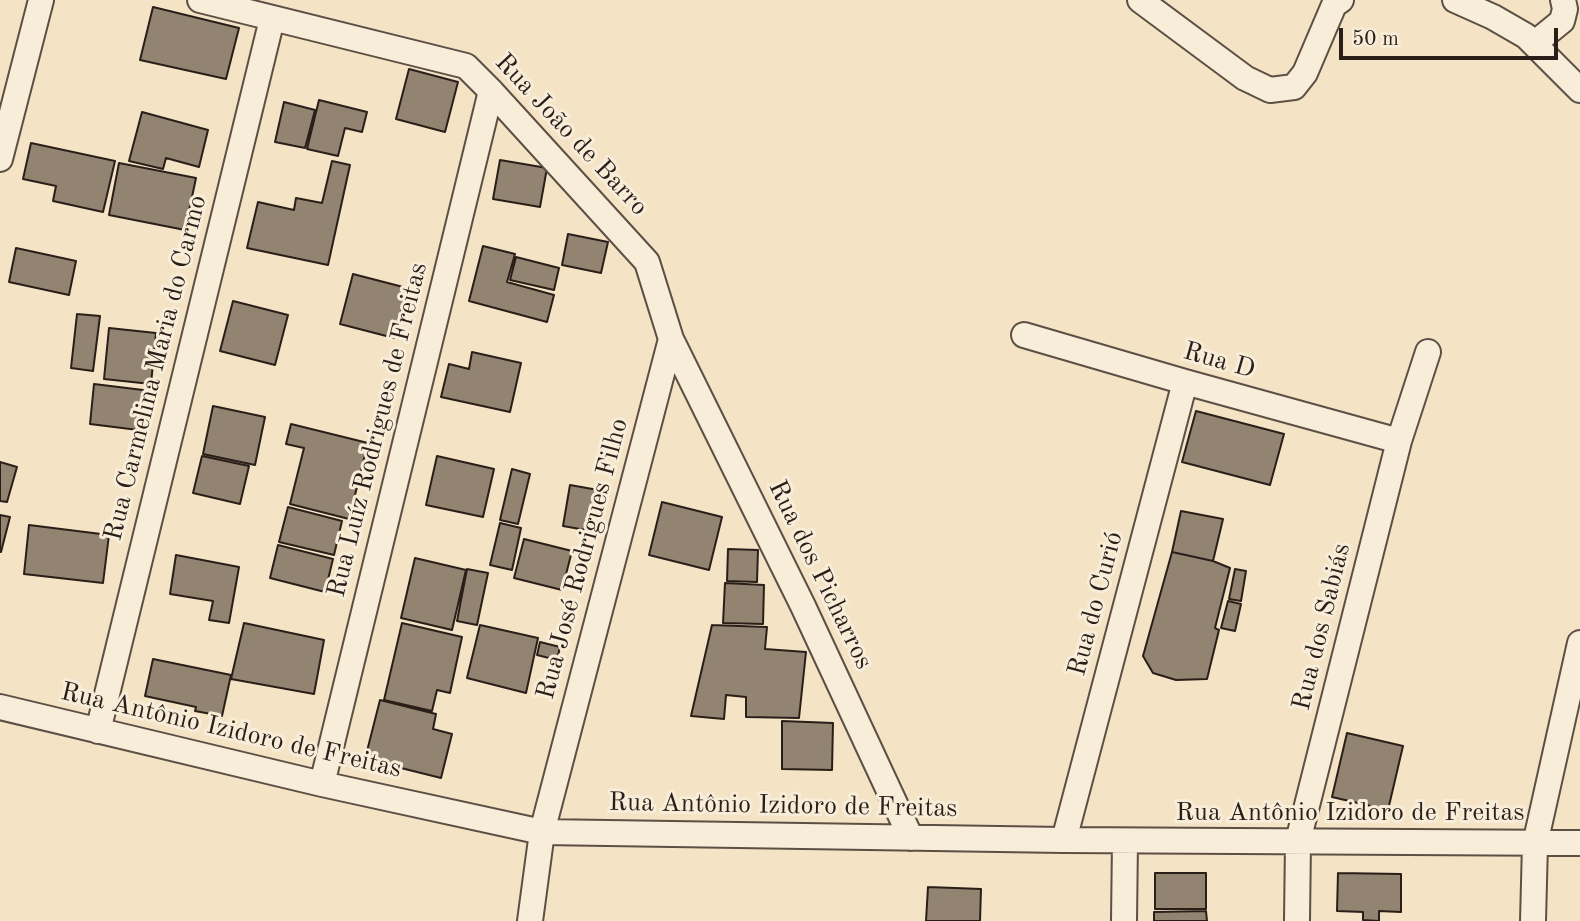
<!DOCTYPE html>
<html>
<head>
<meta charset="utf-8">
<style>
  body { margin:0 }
  #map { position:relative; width:1580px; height:921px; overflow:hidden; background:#f4e3c5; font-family:"Old Standard TT",serif }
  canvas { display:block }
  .scale { position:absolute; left:1339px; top:28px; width:219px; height:32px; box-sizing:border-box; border:4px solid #2a1e19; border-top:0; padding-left:9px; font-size:21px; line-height:24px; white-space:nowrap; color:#2a1e19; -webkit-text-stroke:5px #f8edd9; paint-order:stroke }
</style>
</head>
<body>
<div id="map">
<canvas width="1580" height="921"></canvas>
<div class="scale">50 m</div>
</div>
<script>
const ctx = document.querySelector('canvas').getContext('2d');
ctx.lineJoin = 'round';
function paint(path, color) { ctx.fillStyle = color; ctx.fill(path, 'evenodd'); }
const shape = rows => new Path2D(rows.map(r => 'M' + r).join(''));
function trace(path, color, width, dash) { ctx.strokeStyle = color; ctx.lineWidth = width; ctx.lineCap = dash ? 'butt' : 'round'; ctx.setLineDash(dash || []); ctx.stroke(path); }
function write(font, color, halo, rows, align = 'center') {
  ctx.font = font + ' "Old Standard TT",serif'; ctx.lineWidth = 6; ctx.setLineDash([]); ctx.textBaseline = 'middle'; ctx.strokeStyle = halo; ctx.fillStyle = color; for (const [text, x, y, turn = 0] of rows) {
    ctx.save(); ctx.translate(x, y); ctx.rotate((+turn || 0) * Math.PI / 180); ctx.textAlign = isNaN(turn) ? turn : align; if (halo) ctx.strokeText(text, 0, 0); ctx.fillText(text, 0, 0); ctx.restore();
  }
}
const building = shape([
  [153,7,239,28,226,79,140,60,153,7],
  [409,69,458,82,445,132,396,119,409,69],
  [319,100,367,112,362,132,345,128,338,156,307,149,319,100],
  [284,102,315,110,305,148,275,142,284,102],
  [142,112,208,130,199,167,166,158,163,169,129,161,142,112],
  [31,143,115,161,103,212,53,201,56,186,23,179,31,143],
  [500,160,547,168,540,207,493,199,500,160],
  [332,161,350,165,328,265,247,248,258,202,294,210,296,198,322,203,332,161],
  [119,163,196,178,185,230,109,215,119,163],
  [568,234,608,242,601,273,562,265,568,234],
  [483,246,515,254,507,282,554,295,547,322,469,301,483,246],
  [16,248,76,261,69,295,9,282,16,248],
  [516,257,559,268,554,290,510,280,516,257],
  [353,274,407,288,394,338,340,324,353,274],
  [233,301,288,315,275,365,220,351,233,301],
  [77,314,100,316,93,371,71,368,77,314],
  [109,328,156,333,151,384,104,379,109,328],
  [472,352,521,363,510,412,441,397,449,364,469,369,472,352],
  [94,384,143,390,138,430,90,424,94,384],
  [213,406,265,417,255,465,203,454,213,406],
  [1196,411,1284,434,1270,485,1182,462,1196,411],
  [291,424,368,443,349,519,290,504,304,448,286,444,291,424],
  [202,456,249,466,240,504,193,493,202,456],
  [437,456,494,469,483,517,426,505,437,456],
  [0,462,17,467,7,502,0,501,0,462],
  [512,469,530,474,518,524,500,520,512,469],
  [570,485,598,490,591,531,563,526,570,485],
  [662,502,722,517,709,570,649,555,662,502],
  [288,507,342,521,334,555,279,542,288,507],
  [1181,511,1223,519,1213,561,1172,552,1181,511],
  [0,515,10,517,1,552,0,552,0,515],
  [500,523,521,528,512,570,490,565,500,523],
  [29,525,109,535,103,583,24,574,29,525],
  [524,539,572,551,562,590,514,578,524,539],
  [278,545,333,559,325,592,270,578,278,545],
  [728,549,758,550,757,582,727,581,728,549],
  [1172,552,1213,561,1230,568,1215,628,1219,630,1207,679,1176,680,1153,673,1143,656,1172,552],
  [176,555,239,567,229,623,209,620,213,601,170,594,176,555],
  [415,558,466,570,452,630,401,618,415,558],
  [467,569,488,573,477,625,457,621,467,569],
  [1235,569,1246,571,1241,601,1229,599,1235,569],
  [725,583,764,585,763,624,723,623,725,583],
  [1228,601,1241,604,1235,631,1221,628,1228,601],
  [244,623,324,640,314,694,231,679,244,623],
  [402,623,462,637,450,693,437,690,432,711,384,700,402,623],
  [480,625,538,638,526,693,467,678,480,625],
  [712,625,767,627,765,649,806,652,799,718,746,717,746,697,726,695,724,719,691,716,712,625],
  [540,642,560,647,557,660,537,655,540,642],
  [153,659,231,675,222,716,195,711,196,707,145,696,153,659],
  [380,700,436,714,433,729,452,734,441,778,365,759,380,700],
  [782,721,833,723,832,770,782,769,782,721],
  [1347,733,1403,746,1388,810,1332,797,1347,733],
  [1155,873,1206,873,1206,909,1155,909,1155,873],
  [1338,873,1401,874,1401,912,1379,911,1379,921,1363,920,1363,912,1337,911,1338,873],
  [928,887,981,889,980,921,926,921,928,887],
  [1206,911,1207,921,1154,921,1154,912,1206,911]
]);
const street = shape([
  [200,0,466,66,491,91,647,262,671,339,542,832,530,921],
  [1140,0,1245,78,1270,90,1294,87,1305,73,1334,5,1341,0],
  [1455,0,1493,17,1526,36,1580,90],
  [1535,43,1562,21,1565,9,1563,0],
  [0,159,41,0],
  [1024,335,1185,382,1399,441],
  [671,339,803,606,911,838],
  [0,707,322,784,542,832,1064,840,1580,843],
  [98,731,272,19],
  [322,784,491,91],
  [1064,840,1185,382],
  [1124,921,1125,841],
  [1297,921,1298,841,1399,441,1428,352],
  [1533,921,1535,844,1580,643]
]);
const streetNames = [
  ["Rua João de Barro",571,135,47],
  ["Rua D",1219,361,16],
  ["Rua Carmelina Maria do Carmo",156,368,-76],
  ["Rua Luíz Rodrigues de Freitas",378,430,-76],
  ["Rua José Rodrigues Filho",583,559,-75],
  ["Rua dos Picharros",820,575,64],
  ["Rua do Curió",1096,604,-75],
  ["Rua dos Sabiás",1322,627,-76],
  ["Rua Antônio Izidoro de Freitas",231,731,13],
  ["Rua Antônio Izidoro de Freitas",783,806,1],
  ["Rua Antônio Izidoro de Freitas",1350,813]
];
paint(building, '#938472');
trace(building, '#2a1e19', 2);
trace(street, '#5c4f44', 28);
trace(street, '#f8edd9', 24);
write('26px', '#2a1e19', '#f8edd9', streetNames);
</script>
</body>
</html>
